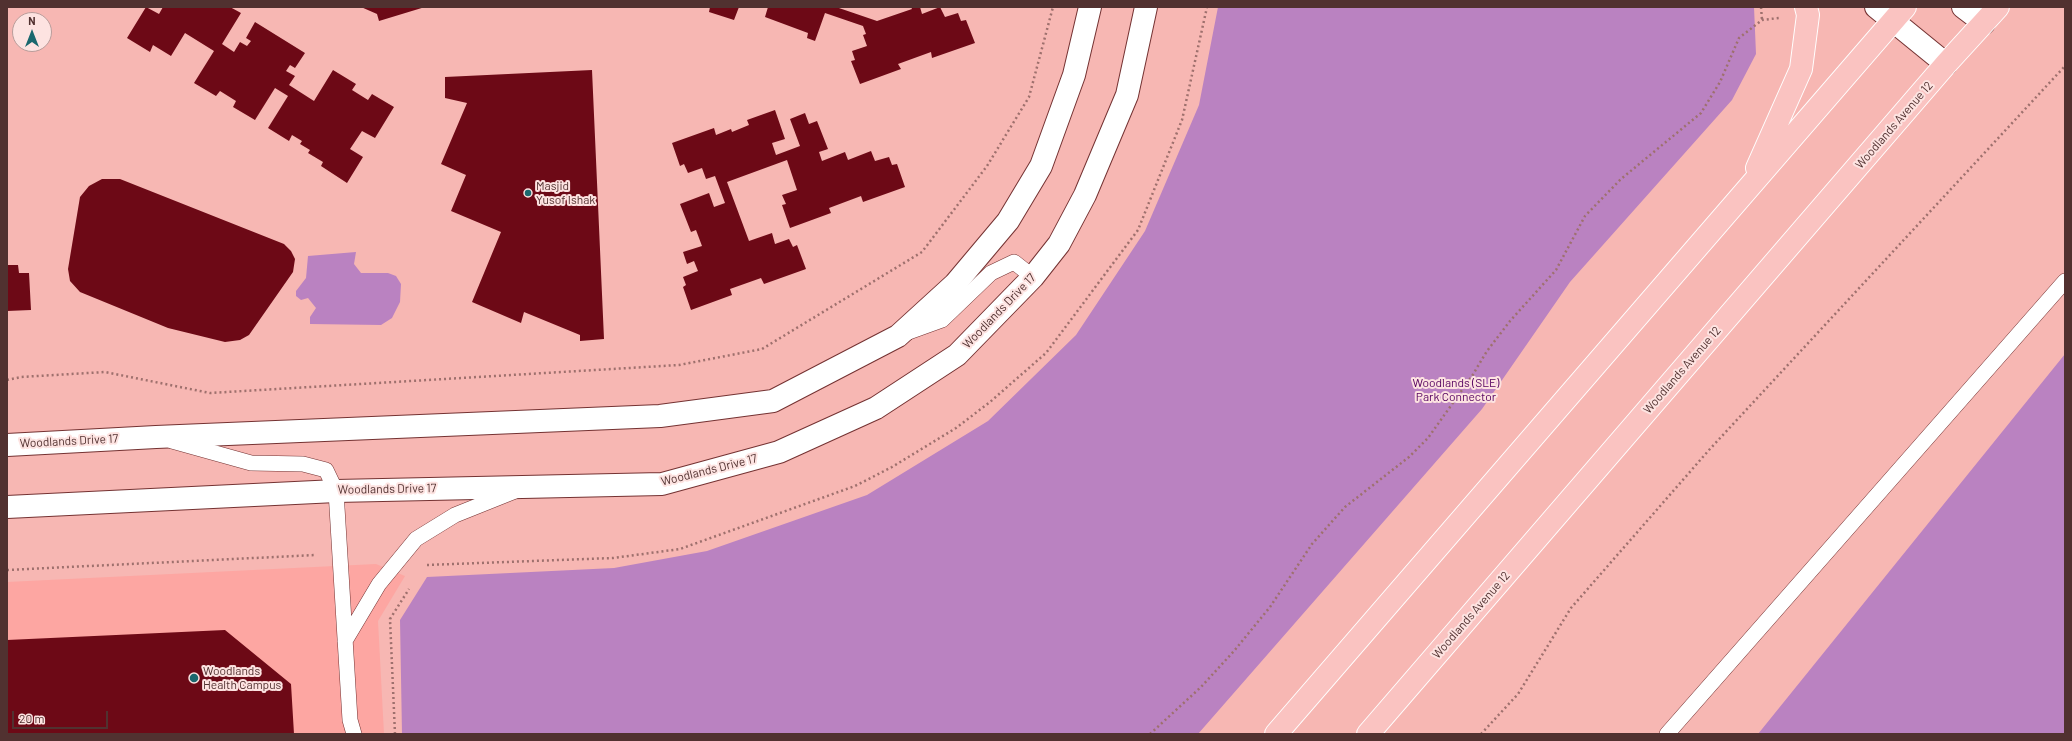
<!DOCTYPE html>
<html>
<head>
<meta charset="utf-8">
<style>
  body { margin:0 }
  #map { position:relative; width:2072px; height:741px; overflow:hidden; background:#f7b7b3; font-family:Barlow,sans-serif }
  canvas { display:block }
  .frame { position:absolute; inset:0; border:8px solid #513130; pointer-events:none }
  .north { position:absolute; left:12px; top:12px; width:40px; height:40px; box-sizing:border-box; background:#fde3e1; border:1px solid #b89c9a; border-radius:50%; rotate:0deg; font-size:11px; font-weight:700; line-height:16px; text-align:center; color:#513130 }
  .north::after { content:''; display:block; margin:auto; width:14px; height:18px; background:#1b686e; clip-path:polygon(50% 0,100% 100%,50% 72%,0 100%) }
  .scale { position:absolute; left:12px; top:711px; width:96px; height:18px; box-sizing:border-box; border:2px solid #513130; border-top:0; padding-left:5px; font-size:12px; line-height:14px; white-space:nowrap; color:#513130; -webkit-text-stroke:3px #fde3e1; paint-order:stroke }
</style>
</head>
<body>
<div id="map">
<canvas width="2072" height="741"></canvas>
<div class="frame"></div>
<div class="north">N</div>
<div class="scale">20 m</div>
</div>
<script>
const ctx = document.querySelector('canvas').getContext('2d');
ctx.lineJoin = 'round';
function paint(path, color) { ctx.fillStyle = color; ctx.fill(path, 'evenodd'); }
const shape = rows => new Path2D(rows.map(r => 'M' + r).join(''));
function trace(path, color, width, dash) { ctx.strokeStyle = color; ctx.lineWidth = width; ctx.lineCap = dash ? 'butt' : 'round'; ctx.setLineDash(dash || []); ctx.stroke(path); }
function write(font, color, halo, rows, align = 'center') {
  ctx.font = font + ' Barlow,sans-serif'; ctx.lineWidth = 4; ctx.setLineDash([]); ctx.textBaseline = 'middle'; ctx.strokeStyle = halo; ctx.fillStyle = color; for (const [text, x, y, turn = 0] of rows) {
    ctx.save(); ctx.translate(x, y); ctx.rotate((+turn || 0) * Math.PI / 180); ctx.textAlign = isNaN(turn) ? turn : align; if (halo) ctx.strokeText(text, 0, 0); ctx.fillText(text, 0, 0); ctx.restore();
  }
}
const built = shape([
  [376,564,405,576,378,621,384,734,7,734,7,582]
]);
const green = shape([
  [1218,7,1754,7,1756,54,1732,100,1570,282,1482,409,1198,734,402,734,400,620,427,577,614,568,707,551,867,495,988,421,1076,335,1145,231,1199,105],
  [356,252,354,264,361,273,388,273,396,276,401,284,400,302,392,318,381,325,310,324,310,317,316,308,308,298,301,300,296,296,296,291,306,278,308,256],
  [2065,354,2065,734,1758,734]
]);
const building = shape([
  [146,7,159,14,163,7,230,7,241,13,222,44,234,52,240,42,247,46,251,41,246,38,255,22,305,53,295,68,290,65,286,71,295,76,289,85,314,101,333,70,356,84,352,90,368,100,372,94,394,107,375,138,362,131,350,149,363,157,347,183,321,166,323,162,308,153,310,150,300,144,302,141,292,135,289,141,268,128,288,96,275,88,255,120,233,107,236,101,220,91,216,96,194,83,214,51,185,33,171,56,153,45,150,52,127,38],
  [361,7,425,7,379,21,377,14],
  [710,7,739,7,734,20,709,12],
  [768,7,836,7,877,21,912,9,911,7,920,7,922,14,940,7,945,17,958,13,961,21,966,20,975,43,932,58,931,52,898,64,901,69,860,84,851,61,855,60,852,51,867,46,863,35,866,34,863,26,825,13,815,41,807,38,808,33,765,17],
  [592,70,604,339,580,341,580,335,524,312,521,323,472,302,501,232,451,211,466,175,441,164,467,103,445,98,445,77],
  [775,110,785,139,772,143,776,155,800,146,790,119,805,113,809,124,817,121,828,149,819,152,822,161,845,152,848,160,871,151,875,161,889,157,892,165,897,164,905,187,863,202,861,196,829,208,831,213,790,228,782,205,786,204,782,195,797,190,787,160,727,182,749,241,772,233,775,244,789,239,793,247,797,245,806,269,764,284,761,278,730,289,732,295,691,310,683,287,686,285,683,277,698,271,694,261,687,264,683,252,702,246,696,230,691,232,680,204,709,193,714,207,725,203,715,176,706,179,702,168,688,173,684,164,680,166,672,143,714,128,716,135,731,129,732,132,749,125,747,120],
  [102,179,120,179,284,244,291,251,295,259,293,272,249,335,240,340,225,342,168,328,80,292,70,281,68,269,80,197,89,186],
  [7,265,18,265,19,273,29,273,31,310,7,311],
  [225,630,291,684,294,734,7,734,7,640]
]);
const path = shape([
  [1761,7,1762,20],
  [7,380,21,377,105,372,210,393,679,365,762,349,922,252,987,166,1029,97,1053,7],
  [427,565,613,558,680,549,855,486,892,467,956,428,990,402,1046,353,1138,230,1182,120,1207,7],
  [7,570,316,555],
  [395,734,390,619,409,589],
  [1150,734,1201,687,1234,651,1270,607,1312,544,1345,507,1409,457,1428,438,1472,376,1487,351,1510,321,1556,270,1585,216,1621,179,1701,113,1720,82,1739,38,1762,20,1779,18],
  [1481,734,1518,694,1571,608,1709,450,2065,66]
]);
const lane = shape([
  [906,333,942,320,991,273,1014,262,1033,277],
  [172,441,251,463,303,464,326,470,336,491,350,720,354,734],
  [345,641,379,584,416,539,455,515,515,491],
  [1667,734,2065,281]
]);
const street = shape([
  [7,445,156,437,660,416,773,401,898,336,955,284,1008,221,1041,166,1074,75,1090,7],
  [7,507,336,491,662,484,779,452,876,408,957,355,1033,277,1059,244,1085,195,1127,95,1146,7]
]);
const secondary = shape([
  [1876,7,1946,64],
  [1963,7,1984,23]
]);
const primary = shape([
  [1757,168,1801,69,1808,15,1806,7],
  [1276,734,1905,7],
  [1368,734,1946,64,1998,7]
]);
const markers = [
  [528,193,4,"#1b686e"],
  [194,678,5,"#1b686e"]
];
const streetNames = [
  ["Woodlands Avenue 12",1894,125,-49],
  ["Woodlands Drive 17",999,311,-46],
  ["Woodlands Avenue 12",1682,370,-49],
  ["Woodlands Drive 17",69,441,-3],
  ["Woodlands Drive 17",709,470,-14],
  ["Woodlands Drive 17",387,489,-1],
  ["Woodlands Avenue 12",1471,615,-49]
];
const poiNames = [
  ["Masjid",536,186],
  ["Yusof Ishak",536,200],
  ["Woodlands",203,671],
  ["Health Campus",203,685]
];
const parkNames = [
  ["Woodlands (SLE)",1456,383],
  ["Park Connector",1456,397]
];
paint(built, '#fda6a2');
paint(green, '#ba82c1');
paint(building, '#6d0916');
trace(lane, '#743232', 16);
trace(street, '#743232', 24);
trace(secondary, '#743232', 24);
trace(primary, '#fff', 24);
trace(path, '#9e706d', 2.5, [2, 3]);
trace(lane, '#fff', 15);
trace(street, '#fff', 22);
trace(secondary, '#fff', 22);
trace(primary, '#fac3c1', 22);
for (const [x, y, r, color] of markers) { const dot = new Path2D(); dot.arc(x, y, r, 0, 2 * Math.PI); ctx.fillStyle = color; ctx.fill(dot); trace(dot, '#fde3e1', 1.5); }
write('12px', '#513130', '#fde3e1', streetNames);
write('12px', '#513130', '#fde3e1', poiNames, 'left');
write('12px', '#54005f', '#fde3e1', parkNames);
</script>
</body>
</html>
